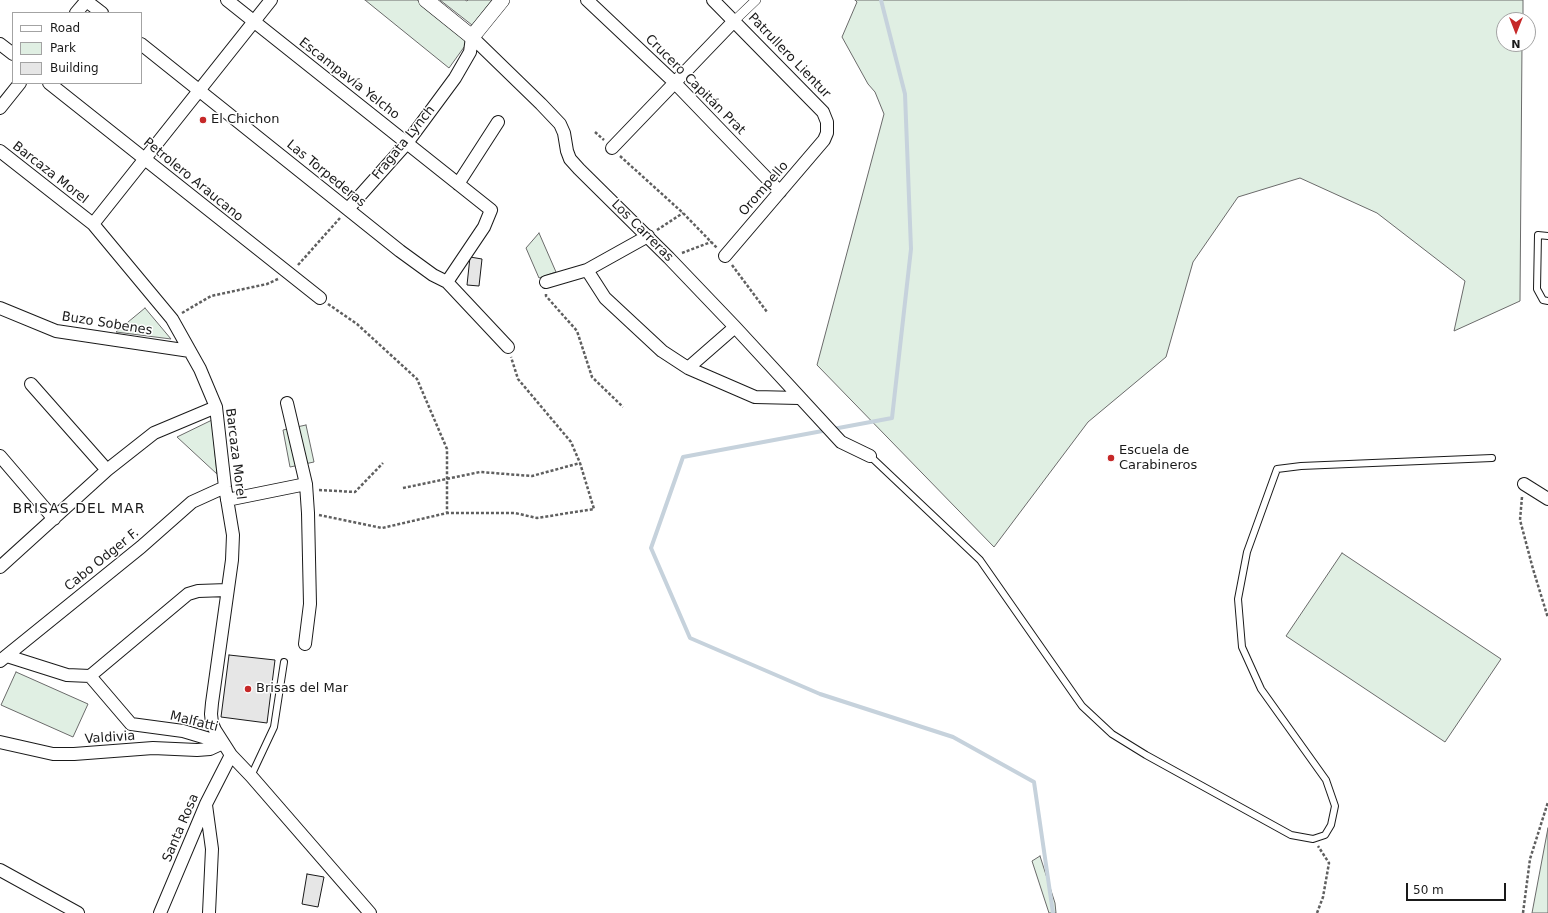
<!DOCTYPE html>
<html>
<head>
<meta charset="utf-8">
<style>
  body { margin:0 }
  #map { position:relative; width:1548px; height:913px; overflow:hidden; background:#fff; font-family:"DejaVu Sans",sans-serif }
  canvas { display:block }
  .legend { position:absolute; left:12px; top:12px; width:130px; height:72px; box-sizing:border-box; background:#fff; border:1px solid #a3a3a3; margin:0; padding:5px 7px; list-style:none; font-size:12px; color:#1a1a1a }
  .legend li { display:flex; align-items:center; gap:8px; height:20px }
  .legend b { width:20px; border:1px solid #a3a3a3 }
  .north { position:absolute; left:1496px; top:12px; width:40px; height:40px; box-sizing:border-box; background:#fff; border:1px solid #a3a3a3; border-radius:50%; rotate:180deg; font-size:11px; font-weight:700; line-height:16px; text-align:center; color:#1a1a1a }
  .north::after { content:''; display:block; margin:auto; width:14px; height:18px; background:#c62828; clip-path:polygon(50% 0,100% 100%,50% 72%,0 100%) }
  .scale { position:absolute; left:1406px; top:883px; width:100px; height:18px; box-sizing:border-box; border:2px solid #1a1a1a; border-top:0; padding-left:5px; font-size:12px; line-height:14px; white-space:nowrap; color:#1a1a1a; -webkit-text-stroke:3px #fff; paint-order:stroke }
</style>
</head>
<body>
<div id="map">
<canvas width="1548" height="913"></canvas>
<ul class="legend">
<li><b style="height:5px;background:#fff"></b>Road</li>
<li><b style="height:11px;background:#e0efe3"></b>Park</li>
<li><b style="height:11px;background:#e6e6e6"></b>Building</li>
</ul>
<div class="north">N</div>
<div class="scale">50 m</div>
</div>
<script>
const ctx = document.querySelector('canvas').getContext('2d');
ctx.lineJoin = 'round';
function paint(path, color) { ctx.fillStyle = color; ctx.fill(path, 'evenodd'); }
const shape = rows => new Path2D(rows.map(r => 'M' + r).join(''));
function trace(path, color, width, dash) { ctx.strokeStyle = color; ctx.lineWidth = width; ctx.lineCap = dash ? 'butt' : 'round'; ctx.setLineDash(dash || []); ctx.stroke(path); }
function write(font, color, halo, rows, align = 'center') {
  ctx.font = font + ' "DejaVu Sans",sans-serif'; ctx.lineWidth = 3; ctx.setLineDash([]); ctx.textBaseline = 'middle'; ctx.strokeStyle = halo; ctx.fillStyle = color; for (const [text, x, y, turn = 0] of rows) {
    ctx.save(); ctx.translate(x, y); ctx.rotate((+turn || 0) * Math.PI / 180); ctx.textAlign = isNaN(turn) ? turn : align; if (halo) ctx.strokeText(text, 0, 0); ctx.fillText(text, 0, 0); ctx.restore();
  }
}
const green = shape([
  [365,0,417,0,461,35,467,43,449,68,365,0],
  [440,0,465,0,467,1,468,0,492,0,472,25,440,0],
  [855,0,1523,0,1523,20,1504,20,1504,44,1522,44,1520,301,1454,331,1465,281,1377,213,1300,178,1238,197,1193,262,1166,357,1088,422,994,547,817,365,884,114,875,92,868,84,842,37,857,2,855,0],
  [539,233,556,272,539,278,526,248,539,233],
  [145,308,171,339,116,332,145,308],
  [212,420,217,474,177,437,212,420],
  [306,425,314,462,290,467,283,430,306,425],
  [1342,553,1501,659,1445,742,1286,636,1342,553],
  [16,672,88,704,73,737,1,705,16,672],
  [1548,828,1548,913,1532,913,1548,828],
  [1040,856,1055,903,1056,913,1049,913,1032,861,1040,856]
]);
const stream = shape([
  [881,0,905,94,911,249,892,418,683,457,651,548,690,638,820,694,953,737,1034,782,1053,913]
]);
const building = shape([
  [470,257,482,259,479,286,467,285,470,257],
  [229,655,275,660,267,723,221,717,229,655],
  [307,874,324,877,318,907,302,904,307,874]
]);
const path = shape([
  [595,132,604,140],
  [620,156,683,213,717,248],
  [657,230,683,213],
  [682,253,711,242],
  [298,265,340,218],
  [732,265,767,312],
  [546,294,546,296,577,331,592,377,623,407],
  [328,304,357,324,417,379,447,449,447,513],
  [182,313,211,296,267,284,278,279],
  [403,488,480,472,532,476,580,463],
  [319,490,355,492,383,463],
  [1522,497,1520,520,1533,569,1548,618],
  [319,515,382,528,447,513,515,513,537,518,594,509,580,463,571,442,518,379,511,357],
  [1317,913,1323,897,1329,863,1318,846],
  [1523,913,1530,859,1548,802]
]);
const service = shape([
  [1548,236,1538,235,1537,289,1543,300,1548,301],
  [870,456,980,560,1082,706,1112,734,1146,755,1291,835,1313,839,1325,835,1331,825,1335,806,1326,780,1261,689,1242,647,1238,599,1247,552,1277,469,1301,466,1492,458],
  [251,776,274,727,284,662]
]);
const pedestrian = shape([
  [734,21,756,0]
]);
const minor = shape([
  [85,0,102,13],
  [227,0,491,210,484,227,447,282],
  [587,0,674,82,780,192],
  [713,0,823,112,827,122,827,133,824,140,725,256],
  [76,13,87,0],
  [472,37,541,104,560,124,564,133,567,151,570,159,579,169,669,258,735,327,841,442,870,456],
  [0,44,13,54],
  [141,44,400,251,433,275,447,282,508,347],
  [49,83,320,298],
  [0,108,20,83],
  [612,148,734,21],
  [0,151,93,224,172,319,200,369,216,407,225,487,233,535,232,560,212,703,211,714,212,723,215,730,231,755,251,776,370,913],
  [458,184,498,122],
  [348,209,407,143,455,78,470,52,472,37],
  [93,224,271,0],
  [587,270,605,298,662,351,688,368,755,397,799,398],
  [546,282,587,270,648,236],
  [0,308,56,331,190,351],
  [688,368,735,327],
  [31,384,107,470],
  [287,403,306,484,308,513,310,604,305,644],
  [0,456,54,519],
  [1524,484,1548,499],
  [227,500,306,484],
  [0,567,107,470,154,433,216,407],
  [7,656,67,675,90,676,131,724,183,731,223,743],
  [0,661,141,547,192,502,225,487],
  [90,676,188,594,198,591,227,590],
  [0,742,53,754,74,754,153,748,197,750,210,749,223,743],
  [206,805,212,849,209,913],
  [0,870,78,913],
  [160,913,206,804,231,755]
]);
const tertiary = shape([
  [426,0,472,37,502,0]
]);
const markers = [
  [203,120,4,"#c62828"],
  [1111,458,4,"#c62828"],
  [248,689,4,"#c62828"]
];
const streetNames = [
  ["Patrullero Lientur",789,56,46],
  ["Escampavía Yelcho",349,79,38],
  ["Crucero Capitán Prat",695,85,45],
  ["Fragata Lynch",404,143,-51],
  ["Barcaza Morel",50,173,38],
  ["Las Torpederas",326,174,39],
  ["Petrolero Araucano",193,180,39],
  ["Orompello",764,189,-49],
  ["Los Carreras",642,231,45],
  ["Buzo Sobenes",107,324,9],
  ["Barcaza Morel",235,454,83],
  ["Cabo Odger F.",102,560,-39],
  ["Malfatti",194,722,14],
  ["Valdivia",110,738,-4],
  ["Santa Rosa",181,828,-67]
];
const poiNames = [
  ["El Chichon",211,120],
  ["Escuela de",1119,451],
  ["Carabineros",1119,466],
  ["Brisas del Mar",256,689]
];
const neighbourhoodNames = [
  ["BRISAS DEL MAR",79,509]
];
paint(green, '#e0efe3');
trace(green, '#6a6a6a', 1);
trace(stream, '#c6d2dc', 4);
paint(building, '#e6e6e6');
trace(building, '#1a1a1a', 1);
trace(service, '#1a1a1a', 8);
trace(pedestrian, '#1a1a1a', 10);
trace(minor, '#1a1a1a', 14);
trace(tertiary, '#1a1a1a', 16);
trace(path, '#5f5f5f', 2.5, [3, 2]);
trace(service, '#fff', 6);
trace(pedestrian, '#fff', 9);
trace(minor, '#fff', 12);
trace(tertiary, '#fff', 15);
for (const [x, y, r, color] of markers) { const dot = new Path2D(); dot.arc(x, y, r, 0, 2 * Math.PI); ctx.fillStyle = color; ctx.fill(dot); trace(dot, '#fff', 1.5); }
write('13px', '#1a1a1a', '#fff', streetNames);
write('13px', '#1a1a1a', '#fff', poiNames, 'left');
ctx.letterSpacing = '1px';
write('14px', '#1a1a1a', '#fff', neighbourhoodNames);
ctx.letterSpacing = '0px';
</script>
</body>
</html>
